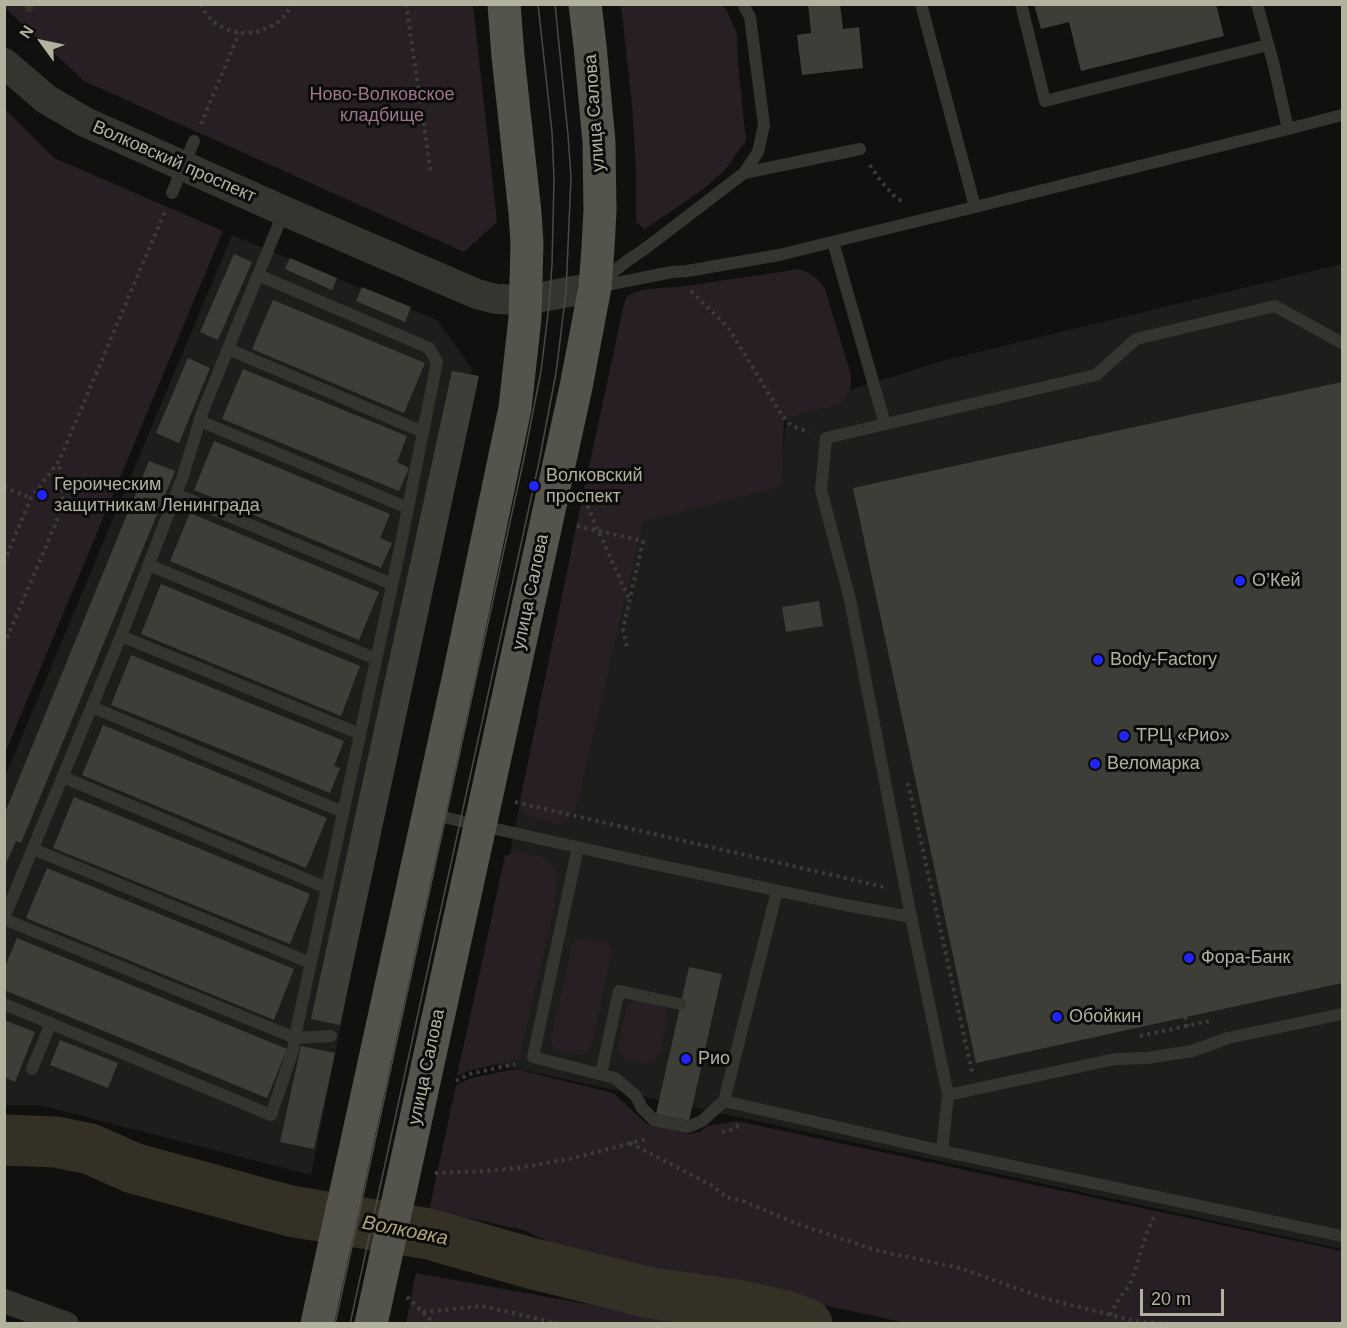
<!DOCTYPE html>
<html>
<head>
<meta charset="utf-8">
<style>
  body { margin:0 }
  #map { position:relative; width:1347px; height:1328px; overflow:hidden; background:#10100f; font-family:Arial,sans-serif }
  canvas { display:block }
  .frame { position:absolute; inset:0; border:6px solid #b2b29f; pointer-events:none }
  .north { position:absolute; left:12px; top:12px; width:60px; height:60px; -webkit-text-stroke:4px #0b0b0a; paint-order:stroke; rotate:303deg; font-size:16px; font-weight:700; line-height:24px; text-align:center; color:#b2b29f }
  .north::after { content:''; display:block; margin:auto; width:21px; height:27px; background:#b2b29f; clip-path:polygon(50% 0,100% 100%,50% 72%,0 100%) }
  .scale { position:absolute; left:1140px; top:1289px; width:84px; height:27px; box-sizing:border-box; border:3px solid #b2b29f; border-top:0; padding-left:8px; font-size:18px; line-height:21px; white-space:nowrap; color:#b2b29f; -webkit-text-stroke:4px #0b0b0a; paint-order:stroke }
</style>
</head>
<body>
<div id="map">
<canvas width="1347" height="1328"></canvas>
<div class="frame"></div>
<div class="north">N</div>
<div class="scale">20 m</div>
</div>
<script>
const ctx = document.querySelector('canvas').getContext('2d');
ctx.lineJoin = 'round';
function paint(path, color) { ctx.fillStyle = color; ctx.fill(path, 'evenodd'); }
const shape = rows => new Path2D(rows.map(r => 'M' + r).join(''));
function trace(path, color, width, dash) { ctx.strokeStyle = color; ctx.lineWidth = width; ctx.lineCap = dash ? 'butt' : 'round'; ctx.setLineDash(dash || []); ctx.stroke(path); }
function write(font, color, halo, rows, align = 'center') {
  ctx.font = font + ' Arial,sans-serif'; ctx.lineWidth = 6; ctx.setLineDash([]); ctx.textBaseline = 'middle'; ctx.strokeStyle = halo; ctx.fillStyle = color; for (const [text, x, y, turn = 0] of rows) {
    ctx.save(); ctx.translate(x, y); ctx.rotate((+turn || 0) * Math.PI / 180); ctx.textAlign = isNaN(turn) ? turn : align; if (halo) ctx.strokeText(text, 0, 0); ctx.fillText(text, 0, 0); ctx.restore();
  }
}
const built = shape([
  [232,235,437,320,472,369,311,1175,39,1105,5,1105,5,777],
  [1342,264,1342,1249,468,1058,578,518,781,475,787,410,945,360]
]);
const green = shape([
  [4,5,473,5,497,222,464,252,84,81,5,8],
  [621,5,721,5,726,9,737,34,738,64,746,141,724,171,702,190,645,229,636,222,636,170,632,105],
  [5,109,54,158,223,231,5,753],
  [800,269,805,271,817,279,825,289,851,375,851,385,849,392,842,402,836,405,788,417,784,420,782,482,778,488,643,522,576,808,566,821,558,824,527,816,523,812,519,806,578,518,624,304,627,296,639,291,657,288,679,287],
  [518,851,544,858,549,861,554,869,557,877,555,904,519,1059,468,1071,457,1076,505,856],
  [582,938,604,942,609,945,612,951,591,1048,588,1053,582,1055,560,1052,553,1047,551,1040,572,945,576,940],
  [642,999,657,1003,666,1008,668,1016,660,1053,653,1062,641,1063,626,1060,621,1055,618,1047,627,1006,634,1001],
  [516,1069,613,1093,647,1124,689,1134,699,1132,707,1126,737,1121,1342,1251,1342,1323,907,1323,753,1290,689,1282,573,1253,523,1230,478,1220,429,1211,456,1085,471,1078],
  [416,1273,690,1323,406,1323]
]);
const stream = shape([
  [28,4,29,8]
]);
const river = shape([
  [4,1140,56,1142,90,1149,133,1168,290,1211,429,1234,530,1263,651,1293,736,1305,786,1316,807,1324]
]);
const building = shape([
  [808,4,840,4,843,29,859,27,863,68,802,75,797,35,811,33],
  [1034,4,1216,4,1224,36,1081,71,1069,22,1041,29],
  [234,254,252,262,218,340,200,332],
  [290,258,337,278,332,290,285,269],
  [362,287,411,307,405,322,356,301],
  [273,300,425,363,404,413,252,349],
  [188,358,210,368,179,443,156,433],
  [243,369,407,436,397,462,409,468,399,491,222,419],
  [452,371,479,376,340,1025,311,1019],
  [1342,382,1342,983,976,1063,853,488],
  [214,441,390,514,380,538,392,543,381,568,194,490],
  [149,461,175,471,21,843,16,841,4,868,4,815],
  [190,513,379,592,359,640,170,561],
  [161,584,360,666,341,716,141,634],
  [819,601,823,626,786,632,782,607],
  [131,655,344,741,334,766,340,768,330,793,111,705],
  [103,725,327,818,306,868,82,775],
  [74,797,310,894,290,944,53,848],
  [47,868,294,969,274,1020,26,918],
  [17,938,287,1049,267,1098,4,990,4,969],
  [689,967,722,974,689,1121,656,1114],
  [4,1020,35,1032,15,1082,4,1077],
  [60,1040,118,1063,108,1088,50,1065],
  [301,1046,335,1053,314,1149,280,1142]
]);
const path = shape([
  [201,4,206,14,215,23,226,29,239,33,249,33,260,31,270,27,279,21,287,13,292,4],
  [406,4,431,174],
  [201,124,239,33],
  [870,165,880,180,895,197,905,203],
  [691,291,728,327,783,417,792,426,809,432],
  [4,487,31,498],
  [584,499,629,599],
  [577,526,643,541,623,629,627,648],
  [4,562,31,498,59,461,166,209],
  [4,645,63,506,59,462],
  [908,783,972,1072],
  [515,802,884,887],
  [1185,1017,1188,1028],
  [1140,1036,1209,1021],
  [456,1081,469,1074,515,1064],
  [722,1132,730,1130,740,1125],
  [630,1143,713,1186,726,1197,743,1201,795,1223,875,1250,960,1268,1044,1298,1134,1321,1167,1324],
  [435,1173,486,1171,518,1168,574,1158,646,1139],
  [407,1297,435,1324],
  [423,1312,482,1306,561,1324],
  [1110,1315,1120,1297,1129,1286,1135,1271,1147,1232,1155,1215]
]);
const service = shape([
  [921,4,975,207],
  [1021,4,1045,101,1268,45],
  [1288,129,1342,115],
  [744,173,860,149],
  [172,193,194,141],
  [833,242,885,424],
  [600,282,627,261,646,248,744,173,758,152,764,125,750,17,743,4],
  [596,287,672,272,687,271,779,255,975,207,1288,129,1274,66,1257,4],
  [228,349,423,432],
  [200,421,408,508],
  [176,494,392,584],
  [149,565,376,659],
  [121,636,360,734],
  [92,707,343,812],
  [63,777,327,888],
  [429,814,644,862,845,905,911,917,948,1095,942,1151],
  [578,847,533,1057,615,1078,636,1096,642,1108,654,1120,688,1127,702,1121,724,1101,777,891],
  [33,849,311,963],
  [911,917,850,599,821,490,826,438,1096,375,1136,339,1275,306,1342,343],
  [4,918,121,636,183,476,202,413,284,211],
  [4,919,295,1038,331,1036],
  [4,1004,271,1115,293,1050,297,1027,398,558,437,362,429,348,258,275],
  [32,1069,51,1023],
  [601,1074,619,991,680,1004],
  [948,1095,1115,1059,1147,1058,1192,1051,1228,1038,1342,1014],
  [724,1101,942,1151,1342,1236]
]);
const minor = shape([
  [4,1301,67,1324]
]);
const tertiary = shape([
  [4,63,46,99,85,122,284,211,477,294,496,299,526,300,595,287]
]);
const primary = shape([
  [317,1324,459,675,515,408,525,318,527,243,525,213,508,56,504,4],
  [371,1324,576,387,595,287,598,248,600,210,599,142,590,46,585,4]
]);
const tram = shape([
  [335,1324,524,458,541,371,549,305,552,265,554,179,552,132,538,4],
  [350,1324,539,462,556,373,566,292,571,177,568,135,555,4]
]);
const markers = [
  [534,486,6,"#2024f7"],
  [42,495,6,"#2024f7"],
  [1240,581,6,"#2024f7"],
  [1098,660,6,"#2024f7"],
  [1124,736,6,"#2024f7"],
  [1095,764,6,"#2024f7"],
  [1189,958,6,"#2024f7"],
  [1057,1017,6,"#2024f7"],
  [686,1059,6,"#2024f7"]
];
const parkNames = [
  ["Ново-Волковское",382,95],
  ["кладбище",382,116]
];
const streetNames = [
  ["улица Салова",595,113,-94],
  ["Волковский проспект",174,162,24],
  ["улица Салова",531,592,-78],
  ["улица Салова",427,1067,-78]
];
const poiNames = [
  ["Волковский",546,476],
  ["проспект",546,497],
  ["Героическим",54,485],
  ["защитникам Ленинграда",54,506],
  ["О’Кей",1252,581],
  ["Body-Factory",1110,660],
  ["ТРЦ «Рио»",1136,736],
  ["Веломарка",1107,764],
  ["Фора-Банк",1201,958],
  ["Обойкин",1069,1017],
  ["Рио",698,1059]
];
const waterNames = [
  ["Волковка",405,1231,11]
];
paint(built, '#1d1d1b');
paint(green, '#281f24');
trace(stream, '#343025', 8);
trace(river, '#343025', 51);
paint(building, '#3e3e38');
trace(path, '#3c3c36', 4, [3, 4.5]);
trace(service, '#353530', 12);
trace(minor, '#353530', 24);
trace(tertiary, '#353530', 30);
trace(primary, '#54544c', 33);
trace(tram, '#4a4a43', 1.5);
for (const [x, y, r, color] of markers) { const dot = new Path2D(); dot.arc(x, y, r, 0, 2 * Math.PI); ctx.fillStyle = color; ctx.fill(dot); trace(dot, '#0b0b0a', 2); }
write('18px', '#9e758f', '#0b0b0a', parkNames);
write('18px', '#b2b29f', '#0b0b0a', streetNames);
write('18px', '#b2b29f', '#0b0b0a', poiNames, 'left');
write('italic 20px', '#afa274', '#0b0b0a', waterNames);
</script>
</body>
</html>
